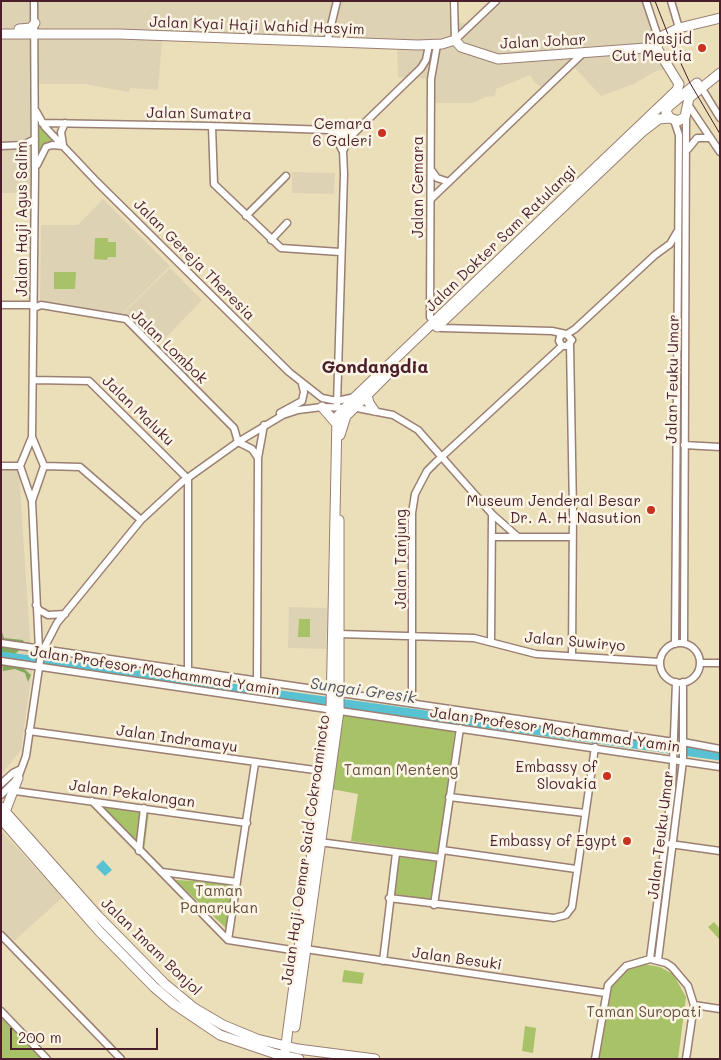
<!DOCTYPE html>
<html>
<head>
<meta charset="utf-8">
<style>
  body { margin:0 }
  #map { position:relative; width:721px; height:1060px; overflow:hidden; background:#ebdfba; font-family:Mali,sans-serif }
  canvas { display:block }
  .frame { position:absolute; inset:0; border:2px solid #4a1f2b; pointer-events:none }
  .scale { position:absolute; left:10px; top:1028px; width:148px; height:22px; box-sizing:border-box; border:2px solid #4a1f2b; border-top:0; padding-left:6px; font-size:15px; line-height:18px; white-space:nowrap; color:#4a1f2b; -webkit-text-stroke:4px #fcf5e5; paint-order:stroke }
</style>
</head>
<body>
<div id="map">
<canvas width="721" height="1060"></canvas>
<div class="frame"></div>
<div class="scale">200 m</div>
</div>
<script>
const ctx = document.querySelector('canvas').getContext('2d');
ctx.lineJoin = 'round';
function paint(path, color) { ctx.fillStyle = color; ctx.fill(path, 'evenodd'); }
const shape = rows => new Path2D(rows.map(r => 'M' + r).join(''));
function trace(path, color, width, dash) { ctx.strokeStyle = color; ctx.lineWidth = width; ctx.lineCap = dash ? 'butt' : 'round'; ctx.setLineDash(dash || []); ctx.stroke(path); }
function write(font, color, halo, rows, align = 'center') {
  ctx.font = font + ' Mali,sans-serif'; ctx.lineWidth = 5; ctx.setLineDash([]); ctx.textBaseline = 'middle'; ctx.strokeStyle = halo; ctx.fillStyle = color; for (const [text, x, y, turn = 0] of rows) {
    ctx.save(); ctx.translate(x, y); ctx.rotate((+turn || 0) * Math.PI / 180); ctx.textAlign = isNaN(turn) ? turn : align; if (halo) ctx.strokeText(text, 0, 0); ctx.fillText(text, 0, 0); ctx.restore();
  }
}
const built = shape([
  [1,1,448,1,450,22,478,24,500,1,644,1,665,70,656,71,634,84,601,96,573,66,545,89,535,83,530,75,496,89,495,96,485,97,472,103,435,103,434,79,398,77,397,48,162,40,158,90,130,88,129,92,84,84,30,84,31,193,1,193],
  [292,172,335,173,334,194,292,193],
  [103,199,170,266,122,314,40,300,41,225,78,225],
  [170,268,202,300,157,347,123,314],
  [1,465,19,470,32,671,21,750,1,775],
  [289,607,327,608,326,649,288,648],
  [1,831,63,897,14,941,1,928]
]);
const green = shape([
  [38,119,57,143,43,147,38,156],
  [95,238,108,238,108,242,116,242,116,257,108,257,107,260,94,259],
  [54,272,76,272,75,289,54,289],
  [299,619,310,619,310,637,298,637],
  [340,714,455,728,440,854,351,841,358,794,331,789],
  [98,804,149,812,144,850],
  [399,857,439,862,433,900,394,894],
  [175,880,238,883,231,933],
  [714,922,720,929,720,940,708,927],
  [643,964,660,967,673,974,686,997,678,1059,598,1059,608,989,627,968],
  [344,970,364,973,362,984,342,982],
  [1,1015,44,1059,4,1059,1,1056],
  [525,1026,536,1028,533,1053,522,1051]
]);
const forest = shape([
  [1,629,4,638,23,640,25,645,15,654,1,654],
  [1,656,10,659,22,657,30,661,30,663,22,667,31,675,28,682,25,673,15,669,3,671]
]);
const water = shape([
  [103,860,112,870,105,876,96,867]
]);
const river = shape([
  [1,656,720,756]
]);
const minor = shape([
  [34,1,35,173,32,437,20,466,32,501,39,650],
  [454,1,455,40],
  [646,1,658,37],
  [671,1,679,28],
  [455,40,496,1],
  [327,42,337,1],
  [437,45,431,79,430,317,437,327,442,328,552,331,566,334,572,340,567,346,562,346,559,341,560,336,564,334],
  [701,87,720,118],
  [687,103,720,152],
  [36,111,45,127,97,182,289,372,322,398,337,401,355,397],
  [674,120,679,135,675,644],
  [42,123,212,126,329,130,343,134,355,132],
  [212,126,214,184,281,248,340,252],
  [333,131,342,150],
  [63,145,61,132,65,123],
  [1,146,23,145,35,139],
  [688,149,697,138,710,138],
  [37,165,46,147,52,145,63,146],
  [432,171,437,178,449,182],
  [431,199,581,55],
  [246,216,286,176],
  [271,240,287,223],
  [1,305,34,305],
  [34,308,41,305,126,319,234,428,238,442,252,449,258,458],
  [567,334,575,329,655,255,670,244,677,232],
  [570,344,573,511,572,656],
  [33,380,89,381,187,478],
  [337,405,344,174,343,151,350,137,421,68,426,60,429,45],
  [280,413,302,401,304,392,302,384],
  [32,437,44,466,32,501],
  [684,445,720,447],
  [1,466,20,466],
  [44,466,80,467,141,520],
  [492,537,518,537],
  [36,605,39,610,48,615,65,614],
  [339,634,474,638,536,654,660,662],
  [491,642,492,514],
  [1,643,674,742],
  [684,643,686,116],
  '660 663a20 20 0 1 1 40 0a20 20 0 1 1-40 0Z',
  [1,661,720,767],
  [700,663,720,663],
  [188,670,188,477],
  [257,680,258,458,264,425],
  [412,703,412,513,415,494,427,471,436,462,562,346],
  [29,731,322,771],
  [683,742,720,749],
  [1,784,13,773,21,769],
  [15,791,247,823],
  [1,795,18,778,26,756,41,654,57,623,141,520,182,482,238,442,283,415,298,410,322,407,357,408,393,415,418,430,492,514,518,537,572,537],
  [449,797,585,813],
  [92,801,228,940,298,951],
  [319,842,441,858],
  [670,844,720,851],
  [442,850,576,869],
  [139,851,144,808],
  [162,872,237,882],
  [389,898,554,918,566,915,572,907,595,747],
  [434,905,460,728],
  [1,935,121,1059],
  [228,940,255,763],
  [305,949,605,993],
  [650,959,672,789,676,682],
  [658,960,683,761,683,682],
  [383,961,396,853],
  [694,1005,720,1009],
  [1,1011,47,1059],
  [595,1059,608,985,626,966,650,959,666,963,672,967,688,986,694,1005,686,1059]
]);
const major = shape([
  [19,29,31,28,35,23],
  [1,34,119,34,418,45,442,44,455,40,461,47,498,59,646,48,658,50],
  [654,40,679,28,720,18],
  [670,118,666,112,668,107,697,83],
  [437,327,642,132,659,119,670,118,678,121,685,117,689,98,720,73],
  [367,395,369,403,374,410],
  [322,407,335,422],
  [340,435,346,416,388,374],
  [1,807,98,916,165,984,194,1008,223,1025,257,1039,298,1049,375,1059],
  [5,812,18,778],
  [1,819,99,931,154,987,174,1004,220,1035,276,1054,299,1059],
  [295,1027,339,711,339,520],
  [284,1059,331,711,337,417,355,397,677,90,679,84,658,50,656,41,658,37]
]);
const rail = shape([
  [655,1,671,42,690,83,720,134]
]);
const markers = [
  [702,48,5,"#c8321e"],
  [382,133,5,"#c8321e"],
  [651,510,5,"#c8321e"],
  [607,776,5,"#c8321e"],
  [627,841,5,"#c8321e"]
];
const streetNames = [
  ["Jalan Kyai Haji Wahid Hasyim",257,26,2],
  ["Jalan Johar",543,42,-3],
  ["Jalan Sumatra",199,114,1],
  ["Jalan Cemara",418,187,-90],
  ["Jalan Haji Agus Salim",22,219,-90],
  ["Jalan Dokter Sam Ratulangi",501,239,-44],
  ["Jalan Gereja Theresia",194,260,45],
  ["Jalan Lombok",169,347,44],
  ["Jalan Teuku Umar",673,379,-89],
  ["Jalan Maluku",138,411,44],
  ["Jalan Tanjung",401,559,-90],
  ["Jalan Suwiryo",575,642,5],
  ["Jalan Profesor Mochammad Yamin",155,671,9],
  ["Jalan Profesor Mochammad Yamin",555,730,8],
  ["Jalan Indramayu",177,739,8],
  ["Jalan Pekalongan",132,794,8],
  ["Jalan Teuku Umar",661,835,-83],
  ["Jalan Haji Oemar Said Cokroaminoto",306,850,-82],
  ["Jalan Imam Bonjol",151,947,44],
  ["Jalan Besuki",457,959,8]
];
const poiNames = [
  ["Masjid",692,39],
  ["Cut Meutia",692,56],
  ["Cemara",372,124],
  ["6 Galeri",372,141],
  ["Museum Jenderal Besar",641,501],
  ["Dr. A. H. Nasution",641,518],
  ["Embassy of",597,767],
  ["Slovakia",597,784],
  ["Embassy of Egypt",617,841]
];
const parkNames = [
  ["Taman Menteng",401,770],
  ["Taman",219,891],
  ["Panarukan",219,908],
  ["Taman Suropati",644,1012]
];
const waterNames = [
  ["Sungai Gresik",363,691,8]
];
const quarterNames = [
  ["Gondangdia",375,367]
];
paint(built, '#ddd3b4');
paint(green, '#a8c268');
paint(forest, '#86a85c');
paint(water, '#58c2d3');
trace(river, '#58c2d3', 9);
trace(minor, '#9a7f72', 9);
trace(major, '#9a7f72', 11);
trace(minor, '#fff', 6);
trace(major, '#fff', 9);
trace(rail, '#4a1f2b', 1);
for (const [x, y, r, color] of markers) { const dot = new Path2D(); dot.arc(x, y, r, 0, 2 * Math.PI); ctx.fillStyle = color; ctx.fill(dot); trace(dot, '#fcf5e5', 2); }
write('15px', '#4a1f2b', '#fcf5e5', streetNames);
write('15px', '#4a1f2b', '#fcf5e5', poiNames, 'right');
write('15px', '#66503d', '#fcf5e5', parkNames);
write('italic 16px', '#4f5866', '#fcf5e5', waterNames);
write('bold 18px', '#4a1f2b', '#fcf5e5', quarterNames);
</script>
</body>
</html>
